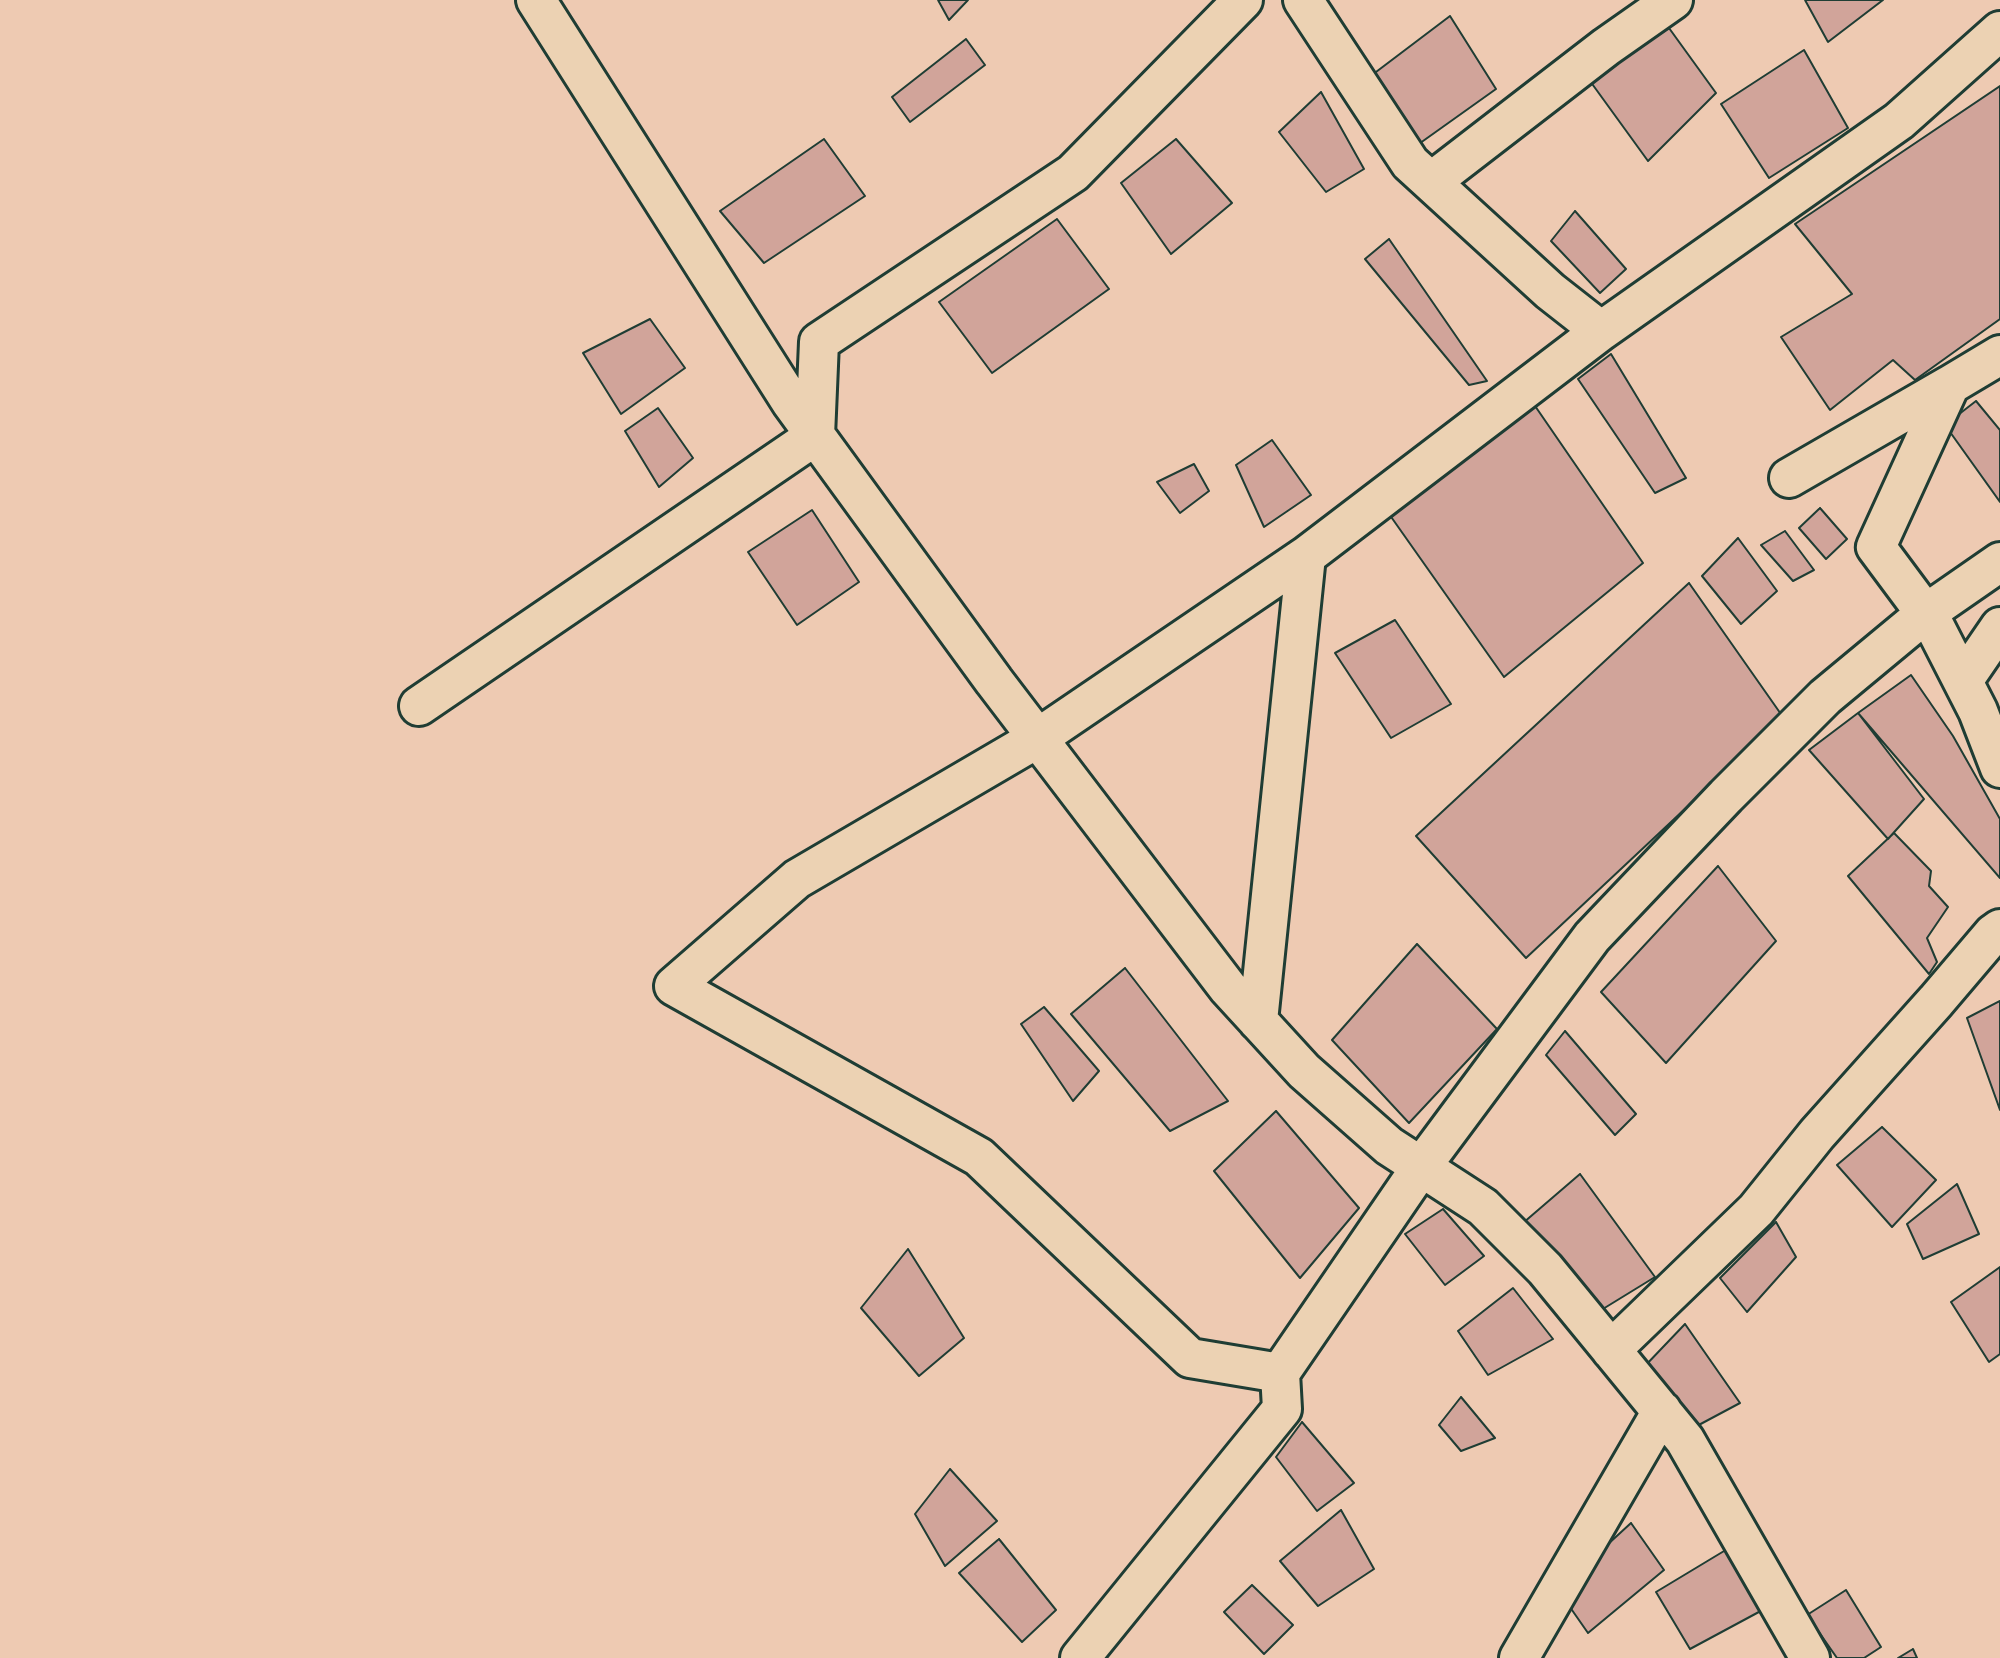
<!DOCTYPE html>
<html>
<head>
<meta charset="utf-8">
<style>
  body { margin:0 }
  canvas { display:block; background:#eecab2 }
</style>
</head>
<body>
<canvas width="2000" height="1658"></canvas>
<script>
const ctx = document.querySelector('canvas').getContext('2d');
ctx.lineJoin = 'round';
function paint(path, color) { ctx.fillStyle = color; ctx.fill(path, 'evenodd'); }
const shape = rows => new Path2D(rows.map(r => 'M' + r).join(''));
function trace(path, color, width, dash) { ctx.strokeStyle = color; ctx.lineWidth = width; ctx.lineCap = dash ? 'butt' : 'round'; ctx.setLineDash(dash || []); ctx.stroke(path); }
const building = shape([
  [938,0,968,0,949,20,938,0],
  [1805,0,1883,0,1828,42,1805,0],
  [1450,16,1496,89,1416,146,1372,75,1450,16],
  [1669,28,1716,93,1648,161,1590,81,1669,28],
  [966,39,985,65,910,122,892,97,966,39],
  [1804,50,1848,128,1769,178,1721,104,1804,50],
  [2000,86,2000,319,1915,380,1893,360,1830,410,1781,337,1852,294,1795,224,2000,86],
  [1321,92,1364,169,1326,192,1279,132,1321,92],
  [824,139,865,196,764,263,720,211,824,139],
  [1176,139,1232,203,1171,254,1121,183,1176,139],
  [1575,211,1626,269,1600,293,1551,241,1575,211],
  [1057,219,1109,289,992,373,939,302,1057,219],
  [1389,239,1487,381,1469,385,1365,259,1389,239],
  [650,319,685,368,621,414,583,353,650,319],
  [1611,354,1686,478,1655,493,1578,379,1611,354],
  [1976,401,2000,430,2000,502,1945,425,1976,401],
  [1533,403,1643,563,1504,677,1382,504,1533,403],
  [658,408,693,458,659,487,625,431,658,408],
  [1272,440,1311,495,1264,527,1236,465,1272,440],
  [1194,464,1209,491,1180,513,1157,482,1194,464],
  [1820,508,1847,539,1826,559,1799,528,1820,508],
  [812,510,859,582,797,625,748,552,812,510],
  [1785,531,1814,570,1793,581,1761,545,1785,531],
  [1738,538,1777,591,1741,624,1702,576,1738,538],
  [1689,583,1783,717,1526,958,1416,836,1689,583],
  [1395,620,1451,704,1391,738,1335,653,1395,620],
  [1911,675,1953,736,2000,819,2000,878,1858,713,1911,675],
  [1858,713,1924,799,1888,839,1809,750,1858,713],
  [1894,833,1931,871,1929,886,1948,907,1927,938,1937,962,1929,974,1848,876,1894,833],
  [1718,866,1776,941,1666,1063,1601,992,1718,866],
  [1417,944,1497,1029,1409,1123,1332,1040,1417,944],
  [1125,968,1228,1101,1170,1131,1071,1014,1125,968],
  [2000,1001,2000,1110,1967,1018,2000,1001],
  [1044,1007,1099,1071,1073,1101,1021,1024,1044,1007],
  [1565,1031,1636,1114,1615,1135,1546,1055,1565,1031],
  [1276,1111,1359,1208,1300,1278,1214,1171,1276,1111],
  [1882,1127,1936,1180,1892,1227,1837,1165,1882,1127],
  [1580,1174,1655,1277,1598,1312,1523,1223,1580,1174],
  [1957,1184,1979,1234,1923,1259,1907,1224,1957,1184],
  [1443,1209,1484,1256,1445,1285,1405,1234,1443,1209],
  [1776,1222,1796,1257,1747,1312,1720,1278,1776,1222],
  [908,1249,964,1338,919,1376,861,1308,908,1249],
  [2000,1267,2000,1354,1989,1362,1951,1302,2000,1267],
  [1513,1288,1553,1339,1488,1375,1458,1331,1513,1288],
  [1685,1324,1740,1403,1695,1427,1643,1368,1685,1324],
  [1461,1397,1495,1438,1461,1451,1439,1425,1461,1397],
  [1302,1422,1354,1483,1317,1511,1276,1457,1302,1422],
  [950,1469,997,1521,945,1566,915,1514,950,1469],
  [1341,1510,1374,1569,1318,1606,1280,1561,1341,1510],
  [1631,1523,1664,1570,1588,1633,1558,1590,1631,1523],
  [999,1539,1056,1610,1022,1642,959,1573,999,1539],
  [1739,1542,1770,1606,1690,1649,1656,1592,1739,1542],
  [1252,1585,1293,1625,1264,1654,1224,1612,1252,1585],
  [1846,1590,1881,1647,1864,1658,1837,1658,1807,1615,1846,1590],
  [1913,1649,1917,1658,1898,1658,1913,1649]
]);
const street = shape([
  [536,0,791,402,994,681,1228,988,1304,1071,1389,1146,1483,1207,1545,1269,1685,1440,1810,1658],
  [1303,0,1410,163,1550,291,1601,331],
  [1431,182,1606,47,1673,0],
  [1950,385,2000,355],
  [1789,478,1950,385,1876,547,1934,625,1978,711,2000,768],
  [1963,681,2000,627],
  [419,706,815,436,819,342,1073,173,1243,0],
  [1258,1021,1306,556,1601,331,1899,121,2000,31],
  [1611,1350,1756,1210,1817,1134,1936,1001,1993,934,2000,929],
  [1280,1373,1190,1358,979,1157,674,986,797,879,1038,738,1306,556],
  [1080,1658,1282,1409,1280,1373,1421,1167,1592,937,1726,796,1825,697,1925,614,2000,562],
  [1519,1658,1662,1411]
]);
paint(building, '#d1a49a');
trace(building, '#1f3d34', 2);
trace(street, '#1f3d34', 44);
trace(street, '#ecd2b3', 38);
</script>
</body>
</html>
